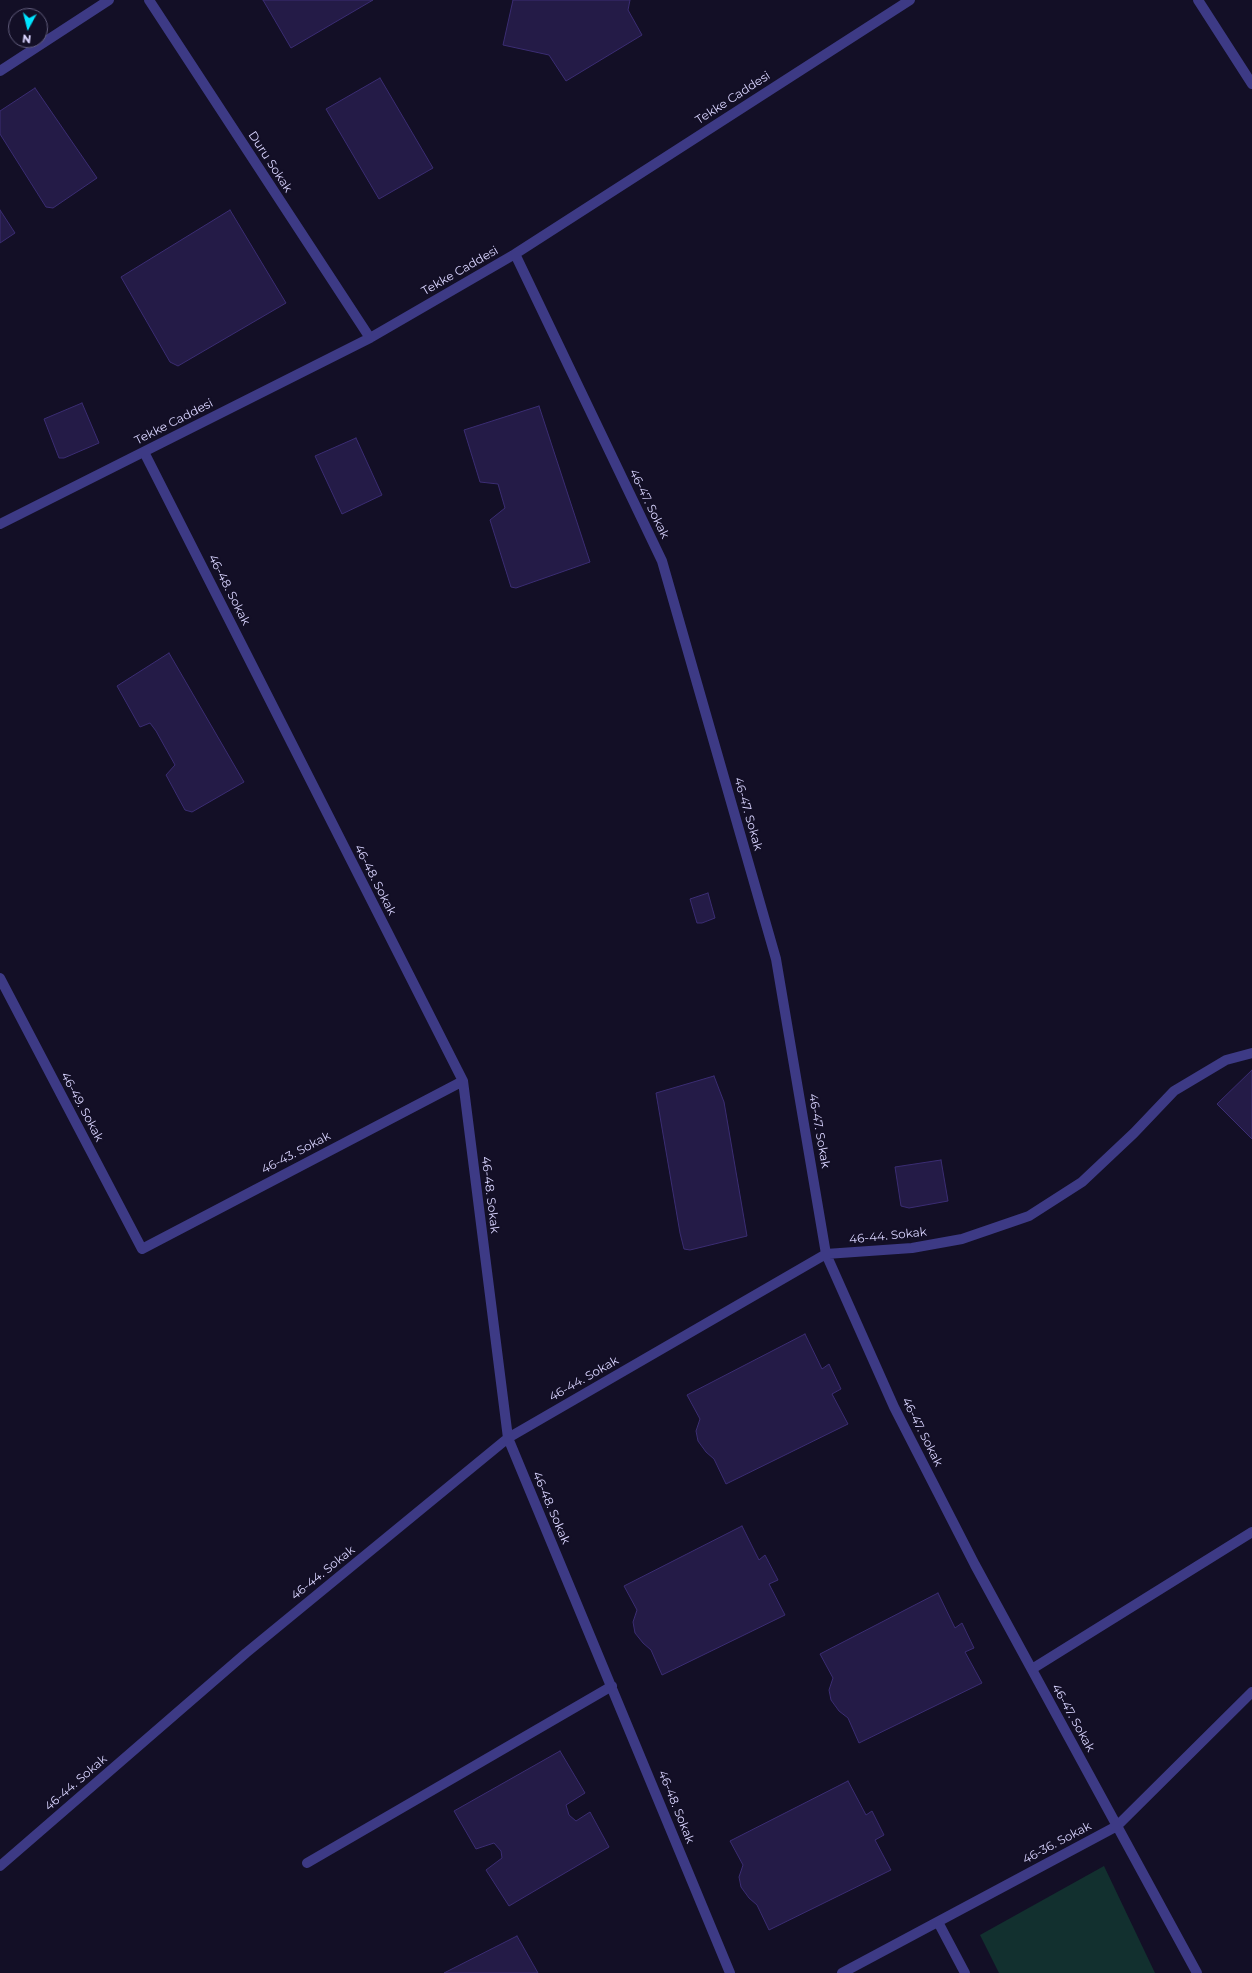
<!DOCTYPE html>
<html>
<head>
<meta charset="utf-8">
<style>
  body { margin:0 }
  #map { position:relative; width:1252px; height:1973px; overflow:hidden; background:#130f26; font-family:Montserrat,sans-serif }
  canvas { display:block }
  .north { position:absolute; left:8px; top:8px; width:40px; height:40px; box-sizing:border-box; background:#130f26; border:1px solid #625e7d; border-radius:50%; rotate:187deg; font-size:11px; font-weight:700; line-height:16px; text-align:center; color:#d9d4ff }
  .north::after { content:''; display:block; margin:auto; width:14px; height:18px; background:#00e5ff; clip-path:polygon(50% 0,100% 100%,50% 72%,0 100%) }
</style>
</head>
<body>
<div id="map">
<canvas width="1252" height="1973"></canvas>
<div class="north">N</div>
</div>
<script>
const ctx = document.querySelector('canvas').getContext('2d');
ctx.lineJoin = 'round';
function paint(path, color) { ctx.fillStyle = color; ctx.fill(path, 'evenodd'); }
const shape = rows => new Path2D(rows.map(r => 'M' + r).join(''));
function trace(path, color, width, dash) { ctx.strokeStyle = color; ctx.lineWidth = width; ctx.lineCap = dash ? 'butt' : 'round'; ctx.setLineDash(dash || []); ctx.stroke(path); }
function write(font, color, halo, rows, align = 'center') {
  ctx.font = font + ' Montserrat,sans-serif'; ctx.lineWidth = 4; ctx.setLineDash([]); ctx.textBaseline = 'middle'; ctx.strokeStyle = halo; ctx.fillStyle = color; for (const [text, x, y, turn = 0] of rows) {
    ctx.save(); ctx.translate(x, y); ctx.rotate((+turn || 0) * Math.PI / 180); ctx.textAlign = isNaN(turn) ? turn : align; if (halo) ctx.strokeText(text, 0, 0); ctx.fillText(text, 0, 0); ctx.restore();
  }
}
const green = shape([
  [1104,1866,1155,1973,999,1973,980,1935]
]);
const building = shape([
  [263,0,373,0,291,48,263,0],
  [513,0,630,0,628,10,642,35,566,81,549,55,503,45,513,0],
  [380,78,433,168,379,199,326,109,380,78],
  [35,88,97,178,53,208,46,207,0,134,0,111,35,88],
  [0,210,15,233,0,243,0,210],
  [230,210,286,303,178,366,170,362,121,277,230,210],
  [82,403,99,443,64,458,59,458,44,419,82,403],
  [539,406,590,562,516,588,511,587,490,520,505,508,498,484,480,482,464,430,539,406],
  [356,438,382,495,342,514,315,456,356,438],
  [169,653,244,782,192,812,185,810,166,775,175,765,156,731,150,723,140,727,117,686,169,653],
  [708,893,715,918,702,923,697,923,690,899,708,893],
  [1252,1070,1252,1139,1217,1104,1252,1070],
  [714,1076,724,1102,747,1236,690,1250,684,1249,680,1233,656,1093,714,1076],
  [941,1160,948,1201,909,1208,901,1206,895,1167,941,1160],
  [805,1334,822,1369,829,1364,841,1389,832,1394,848,1424,726,1484,714,1459,706,1452,698,1441,696,1431,700,1419,687,1395,805,1334],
  [742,1526,759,1560,765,1555,778,1580,769,1584,785,1615,662,1675,651,1650,643,1643,635,1633,633,1622,637,1610,624,1586,742,1526],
  [938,1593,955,1628,962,1623,974,1648,965,1652,982,1683,859,1743,848,1718,839,1711,831,1700,829,1690,833,1678,820,1654,938,1593],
  [560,1751,585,1793,566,1805,569,1815,576,1821,590,1812,609,1847,509,1906,486,1870,502,1858,501,1851,494,1843,476,1849,454,1811,560,1751],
  [848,1781,866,1815,872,1811,884,1835,875,1840,891,1870,769,1930,757,1905,749,1898,741,1887,739,1877,743,1865,730,1841,848,1781],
  [517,1936,538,1973,444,1973,517,1936]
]);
const street = shape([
  [149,0,370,338],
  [1198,0,1252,84],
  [0,71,109,0],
  [515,254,662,561,776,959,826,1254,894,1407,975,1565,1197,1973],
  [144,452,463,1081,508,1438,730,1973],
  [0,524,370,338,515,254,910,0],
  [0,978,142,1249,463,1081],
  [1032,1669,1252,1532],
  [307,1863,612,1686],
  [0,1866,246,1653,508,1438,826,1254,912,1248,962,1239,1029,1216,1082,1182,1134,1133,1174,1091,1226,1060,1252,1053],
  [938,1922,965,1973],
  [842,1973,1117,1826,1252,1692]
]);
const streetNames = [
  ["Tekke Caddesi",733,98,-33],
  ["Duru Sokak",270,162,57],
  ["Tekke Caddesi",460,271,-30],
  ["Tekke Caddesi",174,422,-27],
  ["46-47. Sokak",649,504,64],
  ["46-48. Sokak",229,590,63],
  ["46-47. Sokak",748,814,74],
  ["46-48. Sokak",375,880,63],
  ["46-49. Sokak",82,1107,62],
  ["46-47. Sokak",819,1131,80],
  ["46-43. Sokak",296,1153,-28],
  ["46-48. Sokak",490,1195,83],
  ["46-44. Sokak",888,1236,-6],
  ["46-44. Sokak",584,1379,-30],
  ["46-47. Sokak",922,1432,63],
  ["46-48. Sokak",551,1508,67],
  ["46-44. Sokak",323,1573,-39],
  ["46-47. Sokak",1073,1718,61],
  ["46-44. Sokak",76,1783,-41],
  ["46-48. Sokak",676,1807,68],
  ["46-36. Sokak",1057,1843,-28]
];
paint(green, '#12302f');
paint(building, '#241b47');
trace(building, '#3b2d73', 1);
trace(street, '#3d3a85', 10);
write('12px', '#d9d4ff', '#130f26', streetNames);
</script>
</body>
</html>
